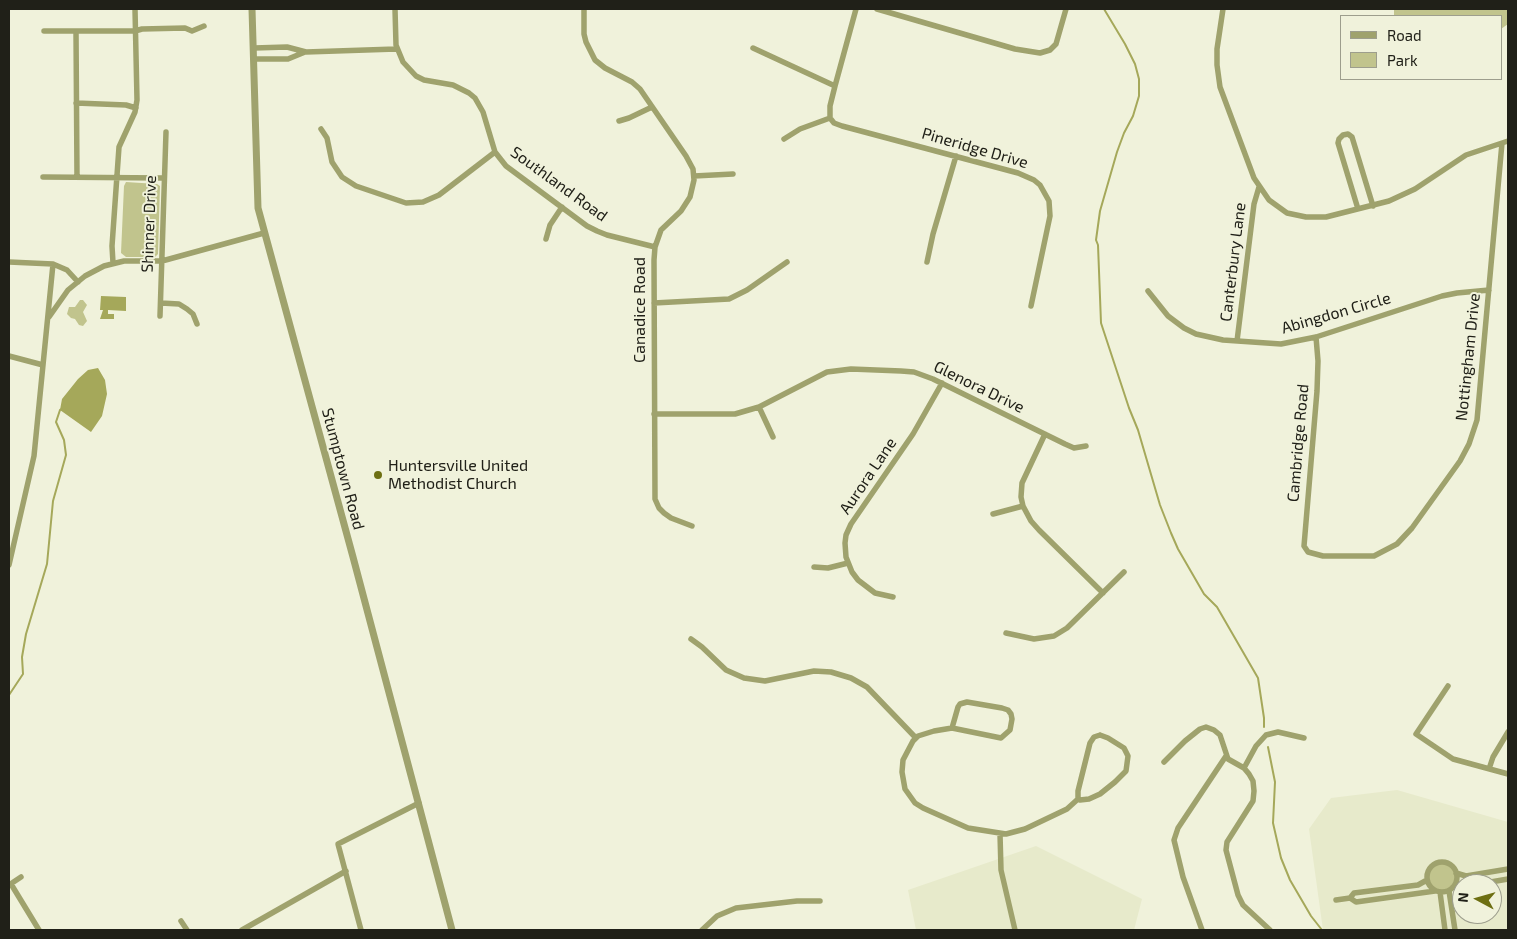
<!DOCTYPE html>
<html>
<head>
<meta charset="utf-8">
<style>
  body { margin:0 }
  #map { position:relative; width:1517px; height:939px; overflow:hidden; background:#f0f2db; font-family:"Exo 2",sans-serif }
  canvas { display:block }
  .frame { position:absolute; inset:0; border:10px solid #202018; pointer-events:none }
  .legend { position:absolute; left:1340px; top:15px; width:162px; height:65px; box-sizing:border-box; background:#f0f2db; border:1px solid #9d9e8d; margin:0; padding:6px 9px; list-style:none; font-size:15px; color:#202018 }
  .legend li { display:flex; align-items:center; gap:10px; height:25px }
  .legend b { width:25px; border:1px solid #9d9e8d }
  .north { position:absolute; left:1452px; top:874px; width:50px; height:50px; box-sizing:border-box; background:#f0f2db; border:1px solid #9d9e8d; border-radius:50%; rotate:276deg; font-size:14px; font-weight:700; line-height:20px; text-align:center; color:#202018 }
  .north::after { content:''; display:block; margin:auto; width:18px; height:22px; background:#6d6f12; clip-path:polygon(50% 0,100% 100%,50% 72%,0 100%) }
</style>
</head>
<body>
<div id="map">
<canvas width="1517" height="939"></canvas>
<div class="frame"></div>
<ul class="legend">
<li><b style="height:6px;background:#9fa26d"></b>Road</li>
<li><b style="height:14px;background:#c1c48d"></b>Park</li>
</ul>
<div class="north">N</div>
</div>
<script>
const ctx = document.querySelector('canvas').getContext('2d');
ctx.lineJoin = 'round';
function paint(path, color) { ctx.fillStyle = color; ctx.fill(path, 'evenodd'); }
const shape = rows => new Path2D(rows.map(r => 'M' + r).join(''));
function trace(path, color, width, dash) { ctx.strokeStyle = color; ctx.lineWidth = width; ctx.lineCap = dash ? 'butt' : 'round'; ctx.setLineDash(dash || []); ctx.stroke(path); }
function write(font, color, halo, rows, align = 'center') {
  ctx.font = font + ' "Exo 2",sans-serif'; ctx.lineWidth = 4; ctx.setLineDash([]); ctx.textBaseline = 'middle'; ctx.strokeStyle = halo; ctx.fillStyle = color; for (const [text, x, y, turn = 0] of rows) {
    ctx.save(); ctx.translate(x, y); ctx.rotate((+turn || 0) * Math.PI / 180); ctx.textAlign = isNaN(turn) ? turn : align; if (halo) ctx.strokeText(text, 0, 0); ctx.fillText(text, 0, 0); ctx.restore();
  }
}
const built = shape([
  [1397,790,1508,822,1508,930,1323,930,1309,829,1331,798],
  [1462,884,1492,884,1492,914,1462,914],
  [1036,846,1142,899,1134,930,916,930,908,890]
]);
const green = shape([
  [1394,9,1508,9,1508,24,1501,29,1501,16,1394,16],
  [126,182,157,184,160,186,158,254,155,257,126,257,121,253,124,186],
  [80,300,83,300,87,305,83,312,87,321,83,326,79,325,75,319,71,318,67,314,69,307,75,307],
  '1427 877a15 15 0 1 1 30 0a15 15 0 1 1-30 0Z'
]);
const water = shape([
  [101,296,126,297,126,311,108,310,108,314,114,314,114,319,100,319,103,310,100,310],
  [98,368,105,380,107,394,102,416,91,432,60,410,62,399,78,379,88,370]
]);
const stream = shape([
  [1104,9,1125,44,1135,64,1139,79,1139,96,1133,116,1124,133,1117,152,1100,211,1096,240,1098,245,1101,323,1129,408,1138,430,1160,505,1171,533,1178,549,1204,594,1217,607,1258,678,1264,718,1264,727],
  [9,695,23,674,22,657,26,634,47,564,53,501,66,455,64,440,56,422,60,410,62,409],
  [1268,747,1275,782,1273,823,1281,858,1290,880,1311,916,1322,930]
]);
const minor = shape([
  [395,9,396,45,403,62,416,76,424,80,453,85,469,93,475,98,483,112,495,152,506,166,587,226,597,231,607,235,655,247],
  [584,9,584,34,586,42,595,60,605,68,632,82,640,89,686,156,693,169,694,180,690,197,681,211,661,230,655,247,654,260,655,499,659,508,664,513,671,518,692,526],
  [877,9,1015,49,1040,53,1050,50,1056,44,1066,9],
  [1223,9,1217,49,1217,65,1220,87,1254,178,1269,200,1287,213,1306,217,1326,217,1389,201,1415,189,1466,155,1508,141],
  [44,31,135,31,142,29,185,28,192,31,204,26],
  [76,31,77,177],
  [254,48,287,47,306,52,396,49],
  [753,48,835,86],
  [254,59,288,59,305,52],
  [76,103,126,105,136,108],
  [830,118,834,123,842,126,1018,173,1034,180,1040,185,1049,201,1050,216,1031,306],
  [830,118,830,106,835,86,856,9],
  [619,121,629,118,652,107],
  [321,129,327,138,332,162,342,177,356,186,406,203,423,202,439,195,495,152],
  [784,139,800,129,830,118],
  [694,176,733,174],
  [43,177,164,178],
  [1358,209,1338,143,1339,139,1343,135,1348,134,1352,137,1373,206],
  [546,239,550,225,562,207],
  [9,262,53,264,67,270,78,282],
  [927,262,933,234,956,156],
  [113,263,112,246,119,147,135,112,137,100,135,9],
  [1148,291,1168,316,1184,328,1196,334,1223,340,1281,344,1316,337,1442,296,1457,293,1489,290],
  [161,303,179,304,187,309,193,314,197,324],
  [654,303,729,299,747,290,787,262],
  [160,316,166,132],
  [49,317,68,290,85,276,104,266,124,261,162,261,264,233],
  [1316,337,1318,361,1317,391,1304,546,1308,552,1323,556,1374,556,1397,544,1412,528,1460,461,1469,444,1477,420,1502,143],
  [1237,341,1254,204,1259,187],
  [9,356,43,365],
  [759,407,773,437],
  [654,414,735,414,759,407,827,372,851,369,901,371,914,372,933,379,1065,444,1074,448,1086,446],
  [1045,434,1022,483,1021,497,1023,506,1031,521,1039,530,1103,593],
  [993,514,1023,506],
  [9,565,34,456,53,264],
  [814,567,828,568,848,563],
  [893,597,875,593,858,580,852,572,846,557,845,543,846,535,851,524,913,434,942,383],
  [1006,633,1034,639,1054,636,1067,628,1124,572],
  [691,639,702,647,726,670,744,678,765,681,814,671,831,672,851,678,867,687,916,738],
  [1448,686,1416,734,1453,759,1508,774],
  [967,702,1002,708,1008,710,1011,714,1012,719,1010,730,1001,738,952,728,958,707,960,704,967,702],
  [952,728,934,731,918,736,913,741,903,760,902,772,905,789,915,803,923,808,968,828,1006,834,1025,829,1067,809,1078,799],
  [1100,735,1108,738,1124,748,1128,756,1126,771,1115,782,1100,794,1089,799,1080,800,1078,799,1078,791,1090,743,1094,737,1100,735],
  [1164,762,1185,741,1200,729,1206,727,1214,730,1220,735,1228,759,1244,768,1249,774,1253,781,1254,791,1253,801,1227,842,1226,850,1238,895,1243,905,1270,930],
  [1244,768,1256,746,1266,735,1278,732,1304,738],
  [1489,769,1493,757,1508,732],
  [1000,834,1001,870,1015,930],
  '1427 877a15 15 0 1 1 30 0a15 15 0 1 1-30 0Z',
  [1456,873,1466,876,1508,869],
  [1427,880,1418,885,1354,893,1350,898,1356,902,1435,891],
  [11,884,39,930],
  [1479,884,1508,879],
  [9,885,21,877],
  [1453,887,1462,887],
  [1449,891,1455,930],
  [1440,892,1445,930],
  [1336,900,1350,898],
  [181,921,187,930],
  [242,930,346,871],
  [361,930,338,844,419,803],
  [702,930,717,916,736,908,797,901,820,901],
  [1202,930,1183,877,1174,840,1178,828,1226,756]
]);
const tertiary = shape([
  [252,9,258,208,353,557,452,930]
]);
const markers = [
  [378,475,5,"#6d6f12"]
];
const streetNames = [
  ["Pineridge Drive",975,148,16],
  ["Southland Road",559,184,36],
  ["Shinner Drive",149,224,-88],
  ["Canterbury Lane",1233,262,-83],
  ["Canadice Road",640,310,-90],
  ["Abingdon Circle",1336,313,-16],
  ["Nottingham Drive",1468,357,-84],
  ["Glenora Drive",979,387,26],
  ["Cambridge Road",1298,443,-85],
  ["Stumptown Road",343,469,75],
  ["Aurora Lane",868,476,-56]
];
const poiNames = [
  ["Huntersville United",388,466],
  ["Methodist Church",388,484]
];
paint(built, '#e7eacb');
paint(green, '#c1c48d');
paint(water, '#a5a85a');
trace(stream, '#a5a85a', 2);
trace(minor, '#9fa26d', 5.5);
trace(tertiary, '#9fa26d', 7);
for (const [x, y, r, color] of markers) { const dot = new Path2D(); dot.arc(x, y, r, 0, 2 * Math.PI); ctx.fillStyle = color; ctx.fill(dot); trace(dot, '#f0f2db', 2); }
write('16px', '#202018', '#f0f2db', streetNames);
write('16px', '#202018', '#f0f2db', poiNames, 'left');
</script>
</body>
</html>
